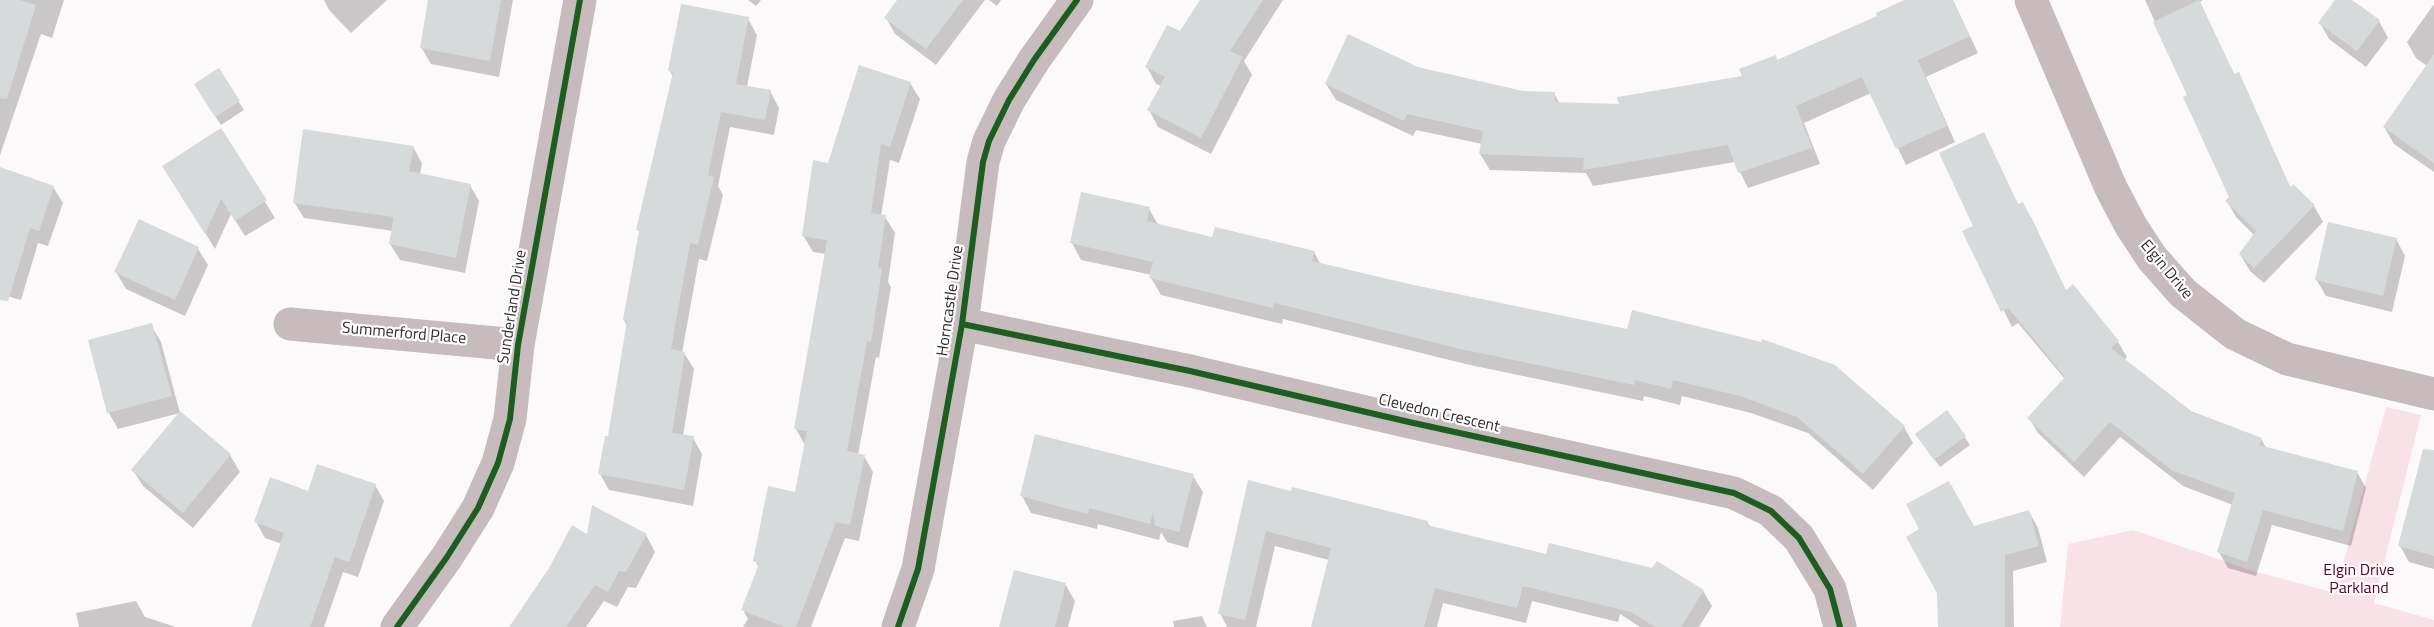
<!DOCTYPE html>
<html>
<head>
<meta charset="utf-8">
<style>
  body { margin:0 }
  canvas { display:block; background:#fcf9fa }
</style>
</head>
<body>
<canvas width="2434" height="627"></canvas>
<script>
const ctx = document.querySelector('canvas').getContext('2d');
ctx.lineJoin = 'round';
function paint(path, color) { ctx.fillStyle = color; ctx.fill(path, 'evenodd'); }
const shape = rows => new Path2D(rows.map(r => 'M' + r).join(''));
function trace(path, color, width, dash) { ctx.strokeStyle = color; ctx.lineWidth = width; ctx.lineCap = dash ? 'butt' : 'round'; ctx.setLineDash(dash || []); ctx.stroke(path); }
function write(font, color, halo, rows, align = 'center') {
  ctx.font = font + ' "Titillium Web",sans-serif'; ctx.lineWidth = 4.5; ctx.setLineDash([]); ctx.textBaseline = 'middle'; ctx.strokeStyle = halo; ctx.fillStyle = color; for (const [text, x, y, turn = 0] of rows) {
    ctx.save(); ctx.translate(x, y); ctx.rotate((+turn || 0) * Math.PI / 180); ctx.textAlign = isNaN(turn) ? turn : align; if (halo) ctx.strokeText(text, 0, 0); ctx.fillText(text, 0, 0); ctx.restore();
  }
}
const green = shape([
  [2386,407,2421,415,2374,603,2434,620,2434,627,2060,627,2068,544,2133,530,2253,571,2335,593]
]);
const shadow = shape([
  [0,0,64,0,52,38,41,34,0,155],
  [324,0,387,0,351,33,329,10],
  [430,0,513,0,499,77,431,64,421,47],
  [748,0,761,0,756,6],
  [899,0,985,0,936,65,895,34,886,18],
  [989,0,1001,0,997,6],
  [1201,0,1283,0,1244,61,1252,75,1211,154,1158,127,1149,110,1161,86,1156,84,1147,67,1180,33],
  [1907,0,1953,0,1978,53,1926,77,1955,142,1906,165,1871,93,1804,123,1820,164,1748,188,1735,162,1593,186,1586,173,1490,170,1480,154,1482,144,1416,130,1413,136,1336,100,1326,84,1417,68,1523,92,1554,93,1560,104,1620,105,1744,77,1879,16],
  [2145,0,2203,0,2200,2,2235,76,2238,74,2247,91,2291,189,2314,206,2323,222,2264,283,2250,271,2240,254,2255,236,2236,217,2227,201,2231,197,2189,96],
  [2337,0,2350,0,2379,21,2388,38,2366,67,2329,39,2320,23],
  [2434,4,2434,172,2394,144,2384,127,2427,66,2416,58,2407,42],
  [748,19,757,35,747,87,770,91,779,108,774,135,730,127,718,186,723,195,707,261,699,259,682,353,684,353,694,369,683,436,693,438,702,454,693,506,609,490,600,474,609,438,627,326,624,320,640,234,638,230,673,77,670,71],
  [218,70,244,110,221,125,200,93],
  [910,83,920,99,899,163,890,160,881,216,885,217,895,233,888,282,891,287,879,358,876,357,858,455,864,456,873,472,859,541,845,538,811,627,743,627,748,619,743,610,759,568,755,561,796,493,805,445,796,429,826,254,813,252,803,235,829,164],
  [221,130,275,218,245,236,231,214,215,249,174,183],
  [1983,134,2019,206,2023,204,2032,219,2066,291,2118,342,2127,357,2124,360,2190,412,2261,439,2267,449,2357,472,2366,488,2351,546,2272,525,2256,576,2228,568,2219,552,2233,505,2183,486,2120,437,2084,477,2038,433,2029,418,2065,379,2018,323,2012,327,1964,231,1975,226],
  [413,147,422,163,420,175,470,185,479,201,465,273,400,260,390,244,393,231,304,218,294,202],
  [0,168,53,187,63,203,48,246,38,243,21,300,0,294],
  [1149,209,1159,226,1213,239,1314,252,1321,265,1904,427,1913,443,1873,490,1808,433,1751,413,1682,396,1680,405,1644,396,1643,401,1470,365,1283,319,1282,324,1161,295,1151,278,1152,275,1081,260,1072,243],
  [2396,239,2405,256,2392,312,2326,296,2316,279],
  [198,249,208,265,185,316,126,289,116,272],
  [151,325,161,342,180,413,118,429,109,413,89,341],
  [1947,412,1970,445,1940,467,1922,443],
  [180,414,230,455,240,472,193,528,143,486,133,470],
  [1193,476,1203,492,1188,548,1167,542,1161,532,1159,540,1098,524,1097,529,1031,513,1022,496],
  [1249,482,1427,522,1431,528,1703,591,1712,606,1699,627,1640,627,1620,614,1618,622,1532,601,1526,623,1443,603,1437,627,1312,627,1329,560,1275,546,1256,627,1227,627,1220,613],
  [375,485,384,501,358,577,343,572,324,627,253,627,282,544,265,538,256,522,309,493],
  [2434,497,2434,569,2409,562,2400,546],
  [2029,512,2038,528,2047,562,2013,571,2014,627,1939,627,1973,527],
  [646,535,655,552,636,588,628,587,617,607,604,601,586,627,511,627,588,536],
  [1065,584,1075,601,1068,627,1001,627],
  [136,601,145,617,176,627,79,627,76,613],
  [1202,616,1207,627,1174,627,1173,621]
]);
const building = shape([
  [0,0,19,0,36,5,7,99,0,98],
  [428,0,501,0,490,61,420,48],
  [897,0,963,0,926,49,884,18],
  [1200,0,1263,0,1230,51,1243,57,1201,138,1147,110,1165,77,1145,67,1167,25,1180,31],
  [1904,0,1953,0,1970,36,1918,60,1947,126,1896,149,1862,77,1796,106,1812,148,1738,173,1728,145,1583,170,1584,158,1479,154,1483,131,1407,114,1404,121,1325,84,1348,34,1418,67,1523,91,1555,92,1555,102,1619,104,1617,97,1742,76,1739,69,1776,55,1777,60,1877,16,1876,13],
  [2199,0,2234,74,2239,72,2290,188,2293,184,2315,205,2254,268,2239,254,2256,231,2225,201,2229,197,2183,97,2187,95,2153,22],
  [2335,0,2352,0,2380,20,2357,51,2318,23],
  [681,4,749,17,736,84,771,90,765,120,721,112,708,175,714,177,698,245,690,243,671,349,685,352,672,433,694,436,684,490,598,474,605,436,608,436,627,321,623,320,639,231,636,230,673,72,668,71],
  [2434,54,2434,163,2383,127],
  [859,65,911,82,890,147,881,144,871,213,886,215,878,268,882,269,871,342,867,341,847,451,865,455,850,525,836,522,796,627,785,627,741,610,759,564,753,561,768,486,795,492,807,431,794,429,827,240,802,236,813,160,828,163],
  [219,68,240,101,215,117,194,84],
  [221,128,267,200,235,221,221,199,205,234,162,166],
  [303,129,414,146,409,171,471,184,456,258,389,244,394,217,293,203],
  [1984,132,2018,204,2023,202,2066,290,2073,284,2119,341,2111,348,2191,411,2262,438,2259,445,2358,471,2343,531,2263,510,2247,562,2217,552,2235,493,2173,471,2110,422,2074,462,2027,418,2065,377,2008,308,2001,312,1962,231,1973,226,1939,153],
  [0,167,54,186,39,231,30,228,8,301,0,300],
  [1081,192,1150,207,1147,221,1212,237,1215,227,1315,251,1312,261,1409,284,1627,329,1632,310,1761,342,1762,339,1835,365,1905,426,1863,474,1797,417,1740,396,1673,380,1671,389,1635,380,1634,385,1461,349,1274,303,1273,308,1149,278,1153,262,1070,243],
  [139,219,199,247,175,300,114,272],
  [2328,222,2397,238,2383,296,2315,280],
  [152,323,172,396,107,413,88,340],
  [1947,410,1966,436,1934,460,1915,434],
  [180,411,231,454,183,513,131,470],
  [1035,434,1194,474,1179,532,1155,526,1153,512,1150,524,1089,508,1088,514,1020,496],
  [2423,449,2434,450,2434,556,2398,546],
  [317,464,376,484,349,562,335,557,310,627,251,627,284,533,254,522,270,477,308,491],
  [1248,480,1291,491,1292,487,1428,521,1427,525,1546,554,1549,543,1652,568,1657,561,1704,590,1681,627,1655,627,1631,612,1523,586,1517,608,1435,588,1424,627,1311,627,1331,548,1266,531,1245,620,1218,614],
  [1949,481,1974,526,2029,510,2039,546,2005,555,2005,627,1938,627,1937,593,1906,537,1919,529,1906,504],
  [592,505,647,534,626,572,619,571,608,592,595,585,566,627,509,627,549,568,572,525,587,534],
  [1014,570,1066,583,1055,627,999,627]
]);
const minor = shape([
  [2031,0,2111,188,2131,226,2152,258,2183,293,2235,334,2287,359,2434,394],
  [290,324,518,345],
  [962,324,1190,371,1409,422,1734,493,1771,511,1799,538,1830,589,1840,627],
  [397,627,447,557,478,508,498,463,510,419,518,345,580,0],
  [898,627,918,569,962,324,983,162,989,141,1009,100,1034,60,1077,0]
]);
const cycleway = shape([
  [962,324,1190,371,1409,422,1734,493,1771,511,1799,538,1830,589,1840,627],
  [397,627,447,557,478,508,498,463,510,419,518,345,580,0],
  [898,627,918,569,962,324,983,162,989,141,1009,100,1034,60,1077,0]
]);
const streetNames = [
  ["Elgin Drive",2166,270,50],
  ["Horncastle Drive",951,301,-82],
  ["Sunderland Drive",513,307,-81],
  ["Summerford Place",404,334,5],
  ["Clevedon Crescent",1439,414,13]
];
const parkNames = [
  ["Elgin Drive",2359,571],
  ["Parkland",2359,589]
];
paint(green, '#f8e1e7');
paint(shadow, '#0003');
paint(building, '#d7dada');
trace(minor, '#c8bbbe', 33);
trace(cycleway, '#1b5e20', 6);
write('16px', '#342b2d', '#fff', streetNames);
write('16px', '#58002a', '#fff', parkNames);
</script>
</body>
</html>
